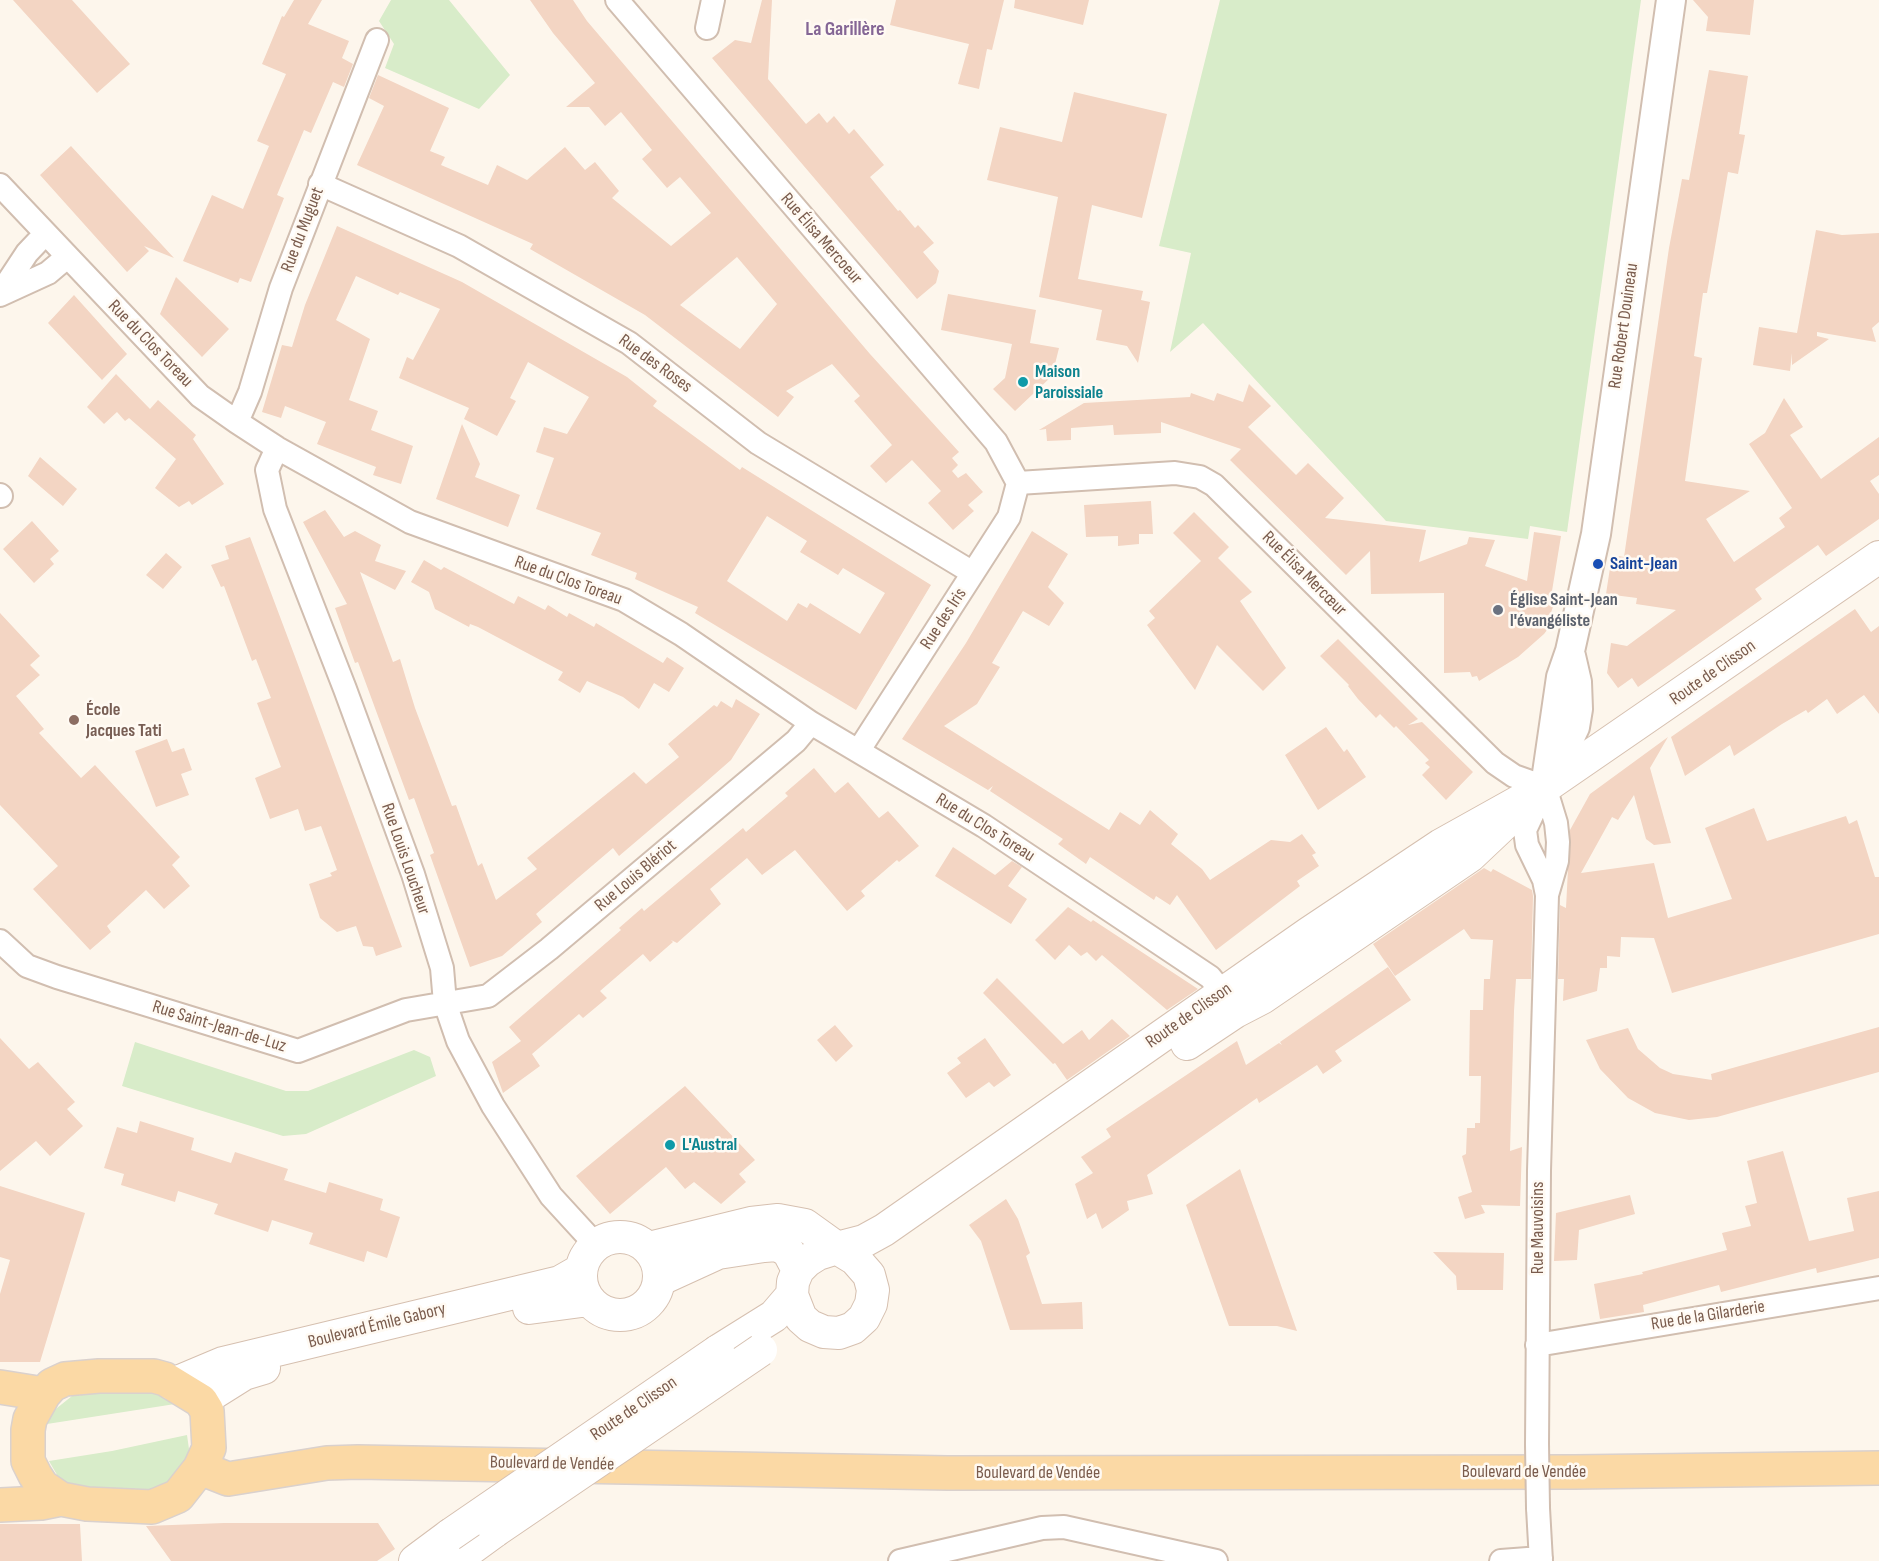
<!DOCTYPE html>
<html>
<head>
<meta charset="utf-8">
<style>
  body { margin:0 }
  canvas { display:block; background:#fdf6ec }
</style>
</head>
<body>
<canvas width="1879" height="1561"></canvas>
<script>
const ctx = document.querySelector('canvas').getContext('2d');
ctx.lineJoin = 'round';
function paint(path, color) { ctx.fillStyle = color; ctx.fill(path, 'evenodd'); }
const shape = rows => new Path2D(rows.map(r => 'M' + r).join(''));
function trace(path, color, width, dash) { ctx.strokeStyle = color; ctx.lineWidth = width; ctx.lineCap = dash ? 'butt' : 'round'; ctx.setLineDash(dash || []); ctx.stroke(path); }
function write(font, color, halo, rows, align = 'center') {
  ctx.font = font + ' "Sofia Sans Condensed",sans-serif'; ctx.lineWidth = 5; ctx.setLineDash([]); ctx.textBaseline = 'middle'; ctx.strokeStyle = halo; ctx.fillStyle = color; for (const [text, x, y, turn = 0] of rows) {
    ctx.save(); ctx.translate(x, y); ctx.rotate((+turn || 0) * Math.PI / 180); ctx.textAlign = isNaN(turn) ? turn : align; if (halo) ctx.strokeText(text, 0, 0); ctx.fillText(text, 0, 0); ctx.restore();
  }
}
const green = shape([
  [391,0,449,0,510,75,479,109,385,68,394,44,379,21],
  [1220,0,1641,0,1567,532,1530,526,1528,539,1386,521,1203,323,1170,352,1191,253,1159,246],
  [135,1042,286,1091,308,1091,414,1050,430,1057,436,1076,306,1134,283,1136,122,1086],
  [135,1390,151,1392,166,1397,175,1404,47,1424,52,1412,72,1396],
  [187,1435,189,1449,186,1463,177,1477,166,1484,149,1490,89,1491,70,1487,60,1480,49,1461,112,1451]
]);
const building = shape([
  [13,0,72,0,130,64,97,93],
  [294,0,322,0,308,24,349,41,342,58,353,64,344,87,333,82,311,133,304,130,277,195,284,198,251,282,240,278,238,283,183,261,212,195,243,209,269,146,257,141,286,74,262,64,282,16,284,17],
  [530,0,573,0,587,21,870,354,959,452,952,458,958,465,952,471,958,478,966,473,983,492,968,505,974,511,953,530,928,503,941,491,912,460,886,483,870,466,892,445,854,401,860,396,832,364,786,391,794,397,778,417,645,315,530,249,533,244,357,165,384,106,369,98,378,75,449,108,430,151,445,157,441,165,488,185,497,165,527,180,565,147,585,170,595,162,619,191,612,198,671,246,711,213,680,177,667,188,642,159,652,150,621,112,605,126,589,107,566,107,595,83,553,33],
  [737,257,777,304,740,349,680,305],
  [762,0,772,0,768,79,806,124,819,113,827,123,834,116,849,134,854,129,884,165,870,177,898,211,900,210,915,228,918,225,934,243,923,252,939,271,936,283,917,299,712,58,735,40,751,43],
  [896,0,1004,0,992,50,987,49,979,89,958,84,969,44,890,25],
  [1015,0,1089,0,1083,25,1014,8],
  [1693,0,1754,0,1750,35,1706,31,1708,17],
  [1709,70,1748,76,1739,134,1745,135,1738,174,1728,172,1707,293,1703,293,1694,356,1702,358,1685,481,1750,491,1706,519,1734,562,1785,527,1779,518,1792,508,1749,444,1765,433,1784,398,1803,427,1790,435,1821,479,1879,437,1879,475,1870,481,1879,494,1879,519,1826,556,1818,545,1755,589,1762,599,1638,687,1632,678,1618,688,1607,673,1611,643,1627,646,1676,610,1636,604,1637,598,1606,594,1612,555,1624,557,1669,248,1682,179,1689,180],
  [1074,92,1167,114,1142,218,1092,205,1078,279,1143,291,1141,300,1150,302,1138,363,1127,346,1096,340,1102,310,1039,297,1058,197,987,180,1000,127,1062,142],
  [71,146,174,258,144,246,149,251,127,272,40,175],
  [337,226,462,282,627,377,657,401,653,406,740,470,742,467,931,585,856,710,695,613,698,607,635,579,637,573,591,555,601,533,536,509,554,458,536,452,544,427,567,434,589,397,528,362,510,398,516,401,497,436,464,419,469,408,399,378,407,357,413,360,440,309,400,292,398,295,356,276,336,320,370,339,349,400,378,411,371,430,413,446,401,484,373,475,376,467,317,444,326,422,285,406,281,418,262,412,282,345,292,347,305,305],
  [767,516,807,541,800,552,838,575,843,568,885,593,860,634,810,603,807,608,798,603,787,621,727,581],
  [1816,230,1842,235,1879,233,1879,322,1872,328,1876,342,1817,332,1817,336,1829,339,1792,365,1792,353,1790,371,1753,365,1759,327,1797,333],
  [176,277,229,329,202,357,160,314],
  [948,294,1036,310,1030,343,1059,348,1052,376,1015,411,993,389,1005,378,1012,344,941,330],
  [74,295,127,354,102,380,48,323],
  [116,374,150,409,158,400,196,435,193,439,224,484,192,505,189,501,179,507,155,488,176,459,129,418,125,421,117,412,104,424,87,407],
  [1249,384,1271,406,1248,427,1296,475,1308,463,1344,498,1325,518,1426,530,1419,562,1467,544,1469,537,1495,540,1485,566,1527,581,1534,532,1561,536,1552,591,1558,593,1549,618,1554,621,1544,634,1518,657,1479,681,1477,676,1472,677,1470,672,1444,673,1444,593,1371,594,1370,551,1346,575,1230,460,1241,449,1161,422,1161,433,1114,435,1113,425,1071,428,1071,440,1047,441,1046,429,1039,430,1084,403,1190,397,1191,393,1214,401,1217,393,1243,402],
  [462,424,480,464,475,477,520,495,508,527,436,499],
  [40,457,77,489,63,506,28,476],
  [1151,501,1153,534,1139,534,1139,544,1118,546,1118,536,1086,537,1084,505],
  [325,510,344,537,355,531,381,545,375,561,406,571,395,590,360,572,393,662,400,659,415,708,452,806,456,805,478,866,482,863,496,900,537,869,527,858,634,772,646,784,679,757,668,744,714,705,717,707,721,701,732,708,736,699,760,714,731,760,699,788,619,856,613,848,579,877,536,914,542,922,502,956,470,967,430,855,434,853,414,798,409,800,358,662,355,663,335,608,347,604,303,522],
  [1194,512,1229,547,1218,558,1252,592,1240,601,1286,668,1263,691,1217,645,1195,690,1147,625,1155,618,1149,611,1201,561,1173,533],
  [32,521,59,551,50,559,54,564,34,583,3,549],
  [1032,531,1068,554,1048,587,1064,603,1049,626,1023,611,992,663,1000,667,977,704,944,726,1109,830,1120,812,1140,825,1150,810,1178,834,1171,844,1202,869,1210,880,1271,840,1290,842,1302,834,1316,853,1312,855,1319,866,1297,881,1300,886,1216,950,1177,895,1170,905,1156,896,1154,900,1090,857,1086,864,1058,844,1063,839,990,791,993,786,988,790,902,739,966,643],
  [250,537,297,662,402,947,376,956,373,947,363,946,356,926,337,932,320,918,309,884,332,876,330,873,337,870,321,826,305,831,298,809,270,819,255,778,281,767,257,703,271,698,256,659,252,661,224,586,221,587,211,565,229,559,225,546],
  [166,553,182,567,163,589,146,575],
  [424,560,441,570,444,567,514,604,518,596,545,610,548,605,567,617,569,613,594,627,596,623,663,663,667,657,684,668,669,692,654,683,639,709,623,697,587,681,580,693,558,680,563,672,478,627,470,624,469,627,435,609,429,592,411,582],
  [1855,609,1871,632,1879,626,1879,714,1864,695,1837,714,1827,699,1808,713,1806,710,1782,724,1734,756,1730,745,1685,776,1671,737],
  [0,613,40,656,30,665,40,675,16,696,44,729,39,733,81,778,95,765,180,857,172,865,190,886,164,909,146,890,107,926,111,932,90,950,33,889,58,866,0,805],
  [1338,639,1418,719,1408,725,1422,722,1473,772,1446,800,1422,775,1430,767,1425,763,1429,760,1396,726,1394,728,1380,714,1376,718,1358,699,1348,686,1349,685,1320,656],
  [1326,727,1344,752,1347,749,1366,777,1318,810,1285,755],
  [1668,737,1650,768,1671,843,1654,845,1646,839,1634,795,1618,820,1612,817,1581,873,1654,863,1668,918,1732,899,1705,828,1754,808,1767,841,1846,816,1849,824,1857,820,1875,877,1879,877,1879,934,1672,993,1654,938,1621,937,1620,957,1607,956,1607,968,1600,968,1597,991,1563,1001,1564,979,1558,979,1560,905,1566,908,1570,830,1590,794],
  [167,739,172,752,184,748,192,770,181,774,189,795,156,807,135,751],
  [814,768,835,793,848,782,879,818,888,811,919,846,899,862,897,860,861,891,865,896,847,911,795,850,762,875,747,858,710,889,721,904,677,943,671,940,673,942,650,962,643,954,600,991,607,998,583,1018,579,1014,532,1054,530,1051,540,1066,503,1093,492,1062,521,1041,509,1027,621,930,619,928,642,908,644,911,743,828,746,832,788,796,785,793],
  [953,847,995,875,1012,861,1022,867,1008,886,1027,899,1011,924,935,876],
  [1484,868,1491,872,1493,869,1532,890,1533,896,1531,979,1516,979,1514,1011,1510,1151,1522,1147,1520,1206,1481,1205,1485,1213,1465,1219,1458,1197,1472,1192,1462,1156,1466,1154,1467,1128,1475,1128,1475,1123,1480,1123,1481,1076,1469,1076,1470,1010,1483,1010,1484,979,1490,979,1493,940,1471,939,1464,929,1395,976,1373,944],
  [1068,907,1091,922,1093,920,1198,989,1167,1010,1102,955,1096,961,1087,952,1081,956,1069,945,1055,960,1035,940],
  [1388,967,1411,1000,1335,1051,1342,1061,1323,1074,1317,1065,1259,1103,1257,1098,1147,1175,1153,1194,1127,1201,1129,1210,1102,1229,1096,1213,1087,1219,1075,1184,1093,1173,1081,1157,1111,1137,1106,1129,1237,1041,1246,1065,1279,1043,1282,1045,1280,1042],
  [997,978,1063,1044,1082,1030,1089,1040,1112,1019,1130,1036,1067,1080,1055,1063,1053,1064,983,993],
  [835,1025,853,1046,836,1062,817,1040],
  [1879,1027,1879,1072,1717,1117,1689,1120,1655,1113,1628,1098,1600,1069,1586,1040,1628,1028,1638,1049,1660,1068,1673,1074,1712,1080,1711,1074],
  [0,1038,29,1069,38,1062,75,1102,67,1109,83,1126,50,1156,36,1141,0,1171],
  [985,1038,1011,1075,994,1087,989,1082,966,1098,947,1073,961,1063,957,1058],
  [685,1086,755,1160,739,1174,746,1182,721,1204,694,1182,685,1189,666,1167,610,1214,576,1176],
  [140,1121,194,1138,191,1150,231,1163,235,1152,288,1169,284,1180,326,1193,329,1182,383,1199,380,1210,400,1217,387,1258,367,1251,364,1262,309,1244,313,1233,272,1220,268,1232,214,1214,218,1204,178,1191,175,1202,121,1185,124,1174,104,1168,117,1127,137,1133],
  [1783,1151,1809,1241,1854,1231,1847,1198,1879,1191,1879,1258,1817,1273,1816,1268,1721,1292,1719,1285,1643,1305,1644,1312,1600,1319,1594,1284,1643,1274,1642,1272,1727,1250,1722,1233,1751,1226,1745,1206,1757,1203,1747,1161],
  [1240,1169,1269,1251,1297,1331,1277,1326,1229,1326,1186,1205],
  [0,1186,85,1213,40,1362,0,1362,0,1294,10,1260,0,1257],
  [1630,1195,1635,1214,1579,1230,1577,1260,1554,1261,1556,1213],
  [1006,1199,1018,1219,1030,1253,1026,1256,1042,1304,1082,1302,1083,1329,1010,1330,981,1241,969,1225],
  [1433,1252,1504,1253,1503,1290,1457,1290,1456,1276],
  [224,1523,378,1523,395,1549,377,1561,171,1561,146,1526],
  [0,1524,80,1524,82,1561,0,1561]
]);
const minor = shape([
  [617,0,996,442,1018,483],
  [707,28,713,0],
  [320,184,459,246,629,343,758,443,973,573],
  [0,185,200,396,237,422,277,448,410,522,624,600,681,634,811,723,984,826,1210,977,1223,993],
  [0,294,27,253,45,234],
  [0,295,48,273,67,257],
  [237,422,250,392,281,288,377,40],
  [277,448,267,470,275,509,345,689,413,874,442,968,445,1003,458,1041,493,1106,551,1196,595,1244],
  [1018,483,1175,473,1200,477,1214,485,1495,763,1514,776,1545,787],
  [0,495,1,496],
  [859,750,1009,517,1018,483],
  [1545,787,1556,823,1558,842,1557,861,1547,895],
  [0,941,27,966,57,977,298,1051,406,1010,488,996,549,949,796,741,811,723],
  [1537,1345,1879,1288],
  [1537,1444,1539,1171,1547,895,1544,880,1527,845,1525,830,1545,787],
  [1538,1508,1541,1561],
  [900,1561,1042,1528,1064,1527,1216,1561],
  [1501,1561,1541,1558]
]);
const tertiary = shape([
  [1556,767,1575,727,1578,709,1577,682,1571,656],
  [1545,787,1561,677,1570,651,1596,534,1671,0]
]);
const secondary = shape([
  [1187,1044,1235,1012,1262,998,1470,856,1505,823],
  '581 1276a39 39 0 1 1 78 0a39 39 0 1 1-78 0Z',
  [649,1248,751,1223,778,1220,805,1225,837,1248,855,1259,869,1275,873,1290,871,1304,864,1318,853,1328,839,1333,824,1332,810,1326,801,1318,792,1295,793,1282,798,1270,807,1261,818,1254,837,1248,864,1241,884,1230,1309,933,1441,845,1545,787,1879,557],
  [659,1280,718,1253,764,1246,777,1245,788,1251,798,1270],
  [529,1308,589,1300],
  [718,1351,774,1316,792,1295],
  [173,1384,223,1363,560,1282,581,1270],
  [201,1401,244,1374,264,1368],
  [415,1561,450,1535],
  [454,1561,495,1531]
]);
const primary = shape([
  [99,1376,154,1376,165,1379,201,1401,207,1411,209,1448,200,1468,178,1496,152,1507,87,1504,61,1499,42,1486,35,1475,28,1461,28,1430,30,1419,44,1394,52,1385,65,1379,99,1376],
  [0,1387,44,1394],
  [200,1468,228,1479,327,1463,358,1462,948,1473,1574,1472,1879,1468],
  [0,1505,41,1503,61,1499]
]);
const minorBridge = shape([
  [1537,1444,1538,1508]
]);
const secondaryBridge = shape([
  [495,1531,761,1350],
  [450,1535,718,1351]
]);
const markers = [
  [1023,382,6,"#0f9aa8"],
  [1598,564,6,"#1a4fb4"],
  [1498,610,6,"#6b7280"],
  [74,720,6,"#8d6e63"],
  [670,1145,6,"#0f9aa8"]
];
const streetNames = [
  ["Rue du Muguet",303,230,-69],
  ["Rue Élisa Mercoeur",821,239,49],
  ["Rue Robert Douineau",1624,326,-82],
  ["Rue du Clos Toreau",150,344,46],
  ["Rue des Roses",655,364,36],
  ["Rue Élisa Mercœur",1304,574,45],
  ["Rue du Clos Toreau",568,581,20],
  ["Rue des Iris",944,619,-57],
  ["Route de Clisson",1713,673,-35],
  ["Rue du Clos Toreau",985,828,32],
  ["Rue Louis Loucheur",405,859,71],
  ["Rue Louis Blériot",636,876,-40],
  ["Route de Clisson",1189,1016,-35],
  ["Rue Saint-Jean-de-Luz",219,1027,17],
  ["Rue Mauvoisins",1538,1228,-90],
  ["Rue de la Gilarderie",1708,1316,-9],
  ["Boulevard Émile Gabory",377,1326,-14],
  ["Route de Clisson",634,1409,-34],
  ["Boulevard de Vendée",552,1464,1],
  ["Boulevard de Vendée",1524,1472],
  ["Boulevard de Vendée",1038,1473]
];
const cultureNames = [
  ["Maison",1035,372],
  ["Paroissiale",1035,393],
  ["L'Austral",682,1145]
];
const transitNames = [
  ["Saint-Jean",1610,564]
];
const worshipNames = [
  ["Église Saint-Jean",1510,600],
  ["l'évangéliste",1510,621]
];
const educationNames = [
  ["École",86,710],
  ["Jacques Tati",86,731]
];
const neighbourhoodNames = [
  ["La Garillère",845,30]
];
paint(green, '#d8ecc9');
paint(building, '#f3d5c3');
trace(minor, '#d1beb0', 26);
trace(tertiary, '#d1beb0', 32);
trace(secondary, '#d6c0b0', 34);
trace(primary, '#dad1cd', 36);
trace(minor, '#fff', 22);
trace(tertiary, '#fff', 28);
trace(secondary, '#fff', 32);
trace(primary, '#fbd9a5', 33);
trace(minorBridge, '#d1beb0', 26, []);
trace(secondaryBridge, '#d6c0b0', 34, []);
trace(minorBridge, '#fff', 22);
trace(secondaryBridge, '#fff', 32);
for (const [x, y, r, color] of markers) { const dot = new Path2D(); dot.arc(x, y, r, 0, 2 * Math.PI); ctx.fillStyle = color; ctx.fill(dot); trace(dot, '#fffaf3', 2); }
write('18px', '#7a5c4d', '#fffaf3', streetNames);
write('bold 18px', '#0d838f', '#fffaf3', cultureNames, 'left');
write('bold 18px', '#164399', '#fffaf3', transitNames, 'left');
write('bold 18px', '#5b616d', '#fffaf3', worshipNames, 'left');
write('bold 18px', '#785e54', '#fffaf3', educationNames, 'left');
write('bold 20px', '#846695', '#fffaf3', neighbourhoodNames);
</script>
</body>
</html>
